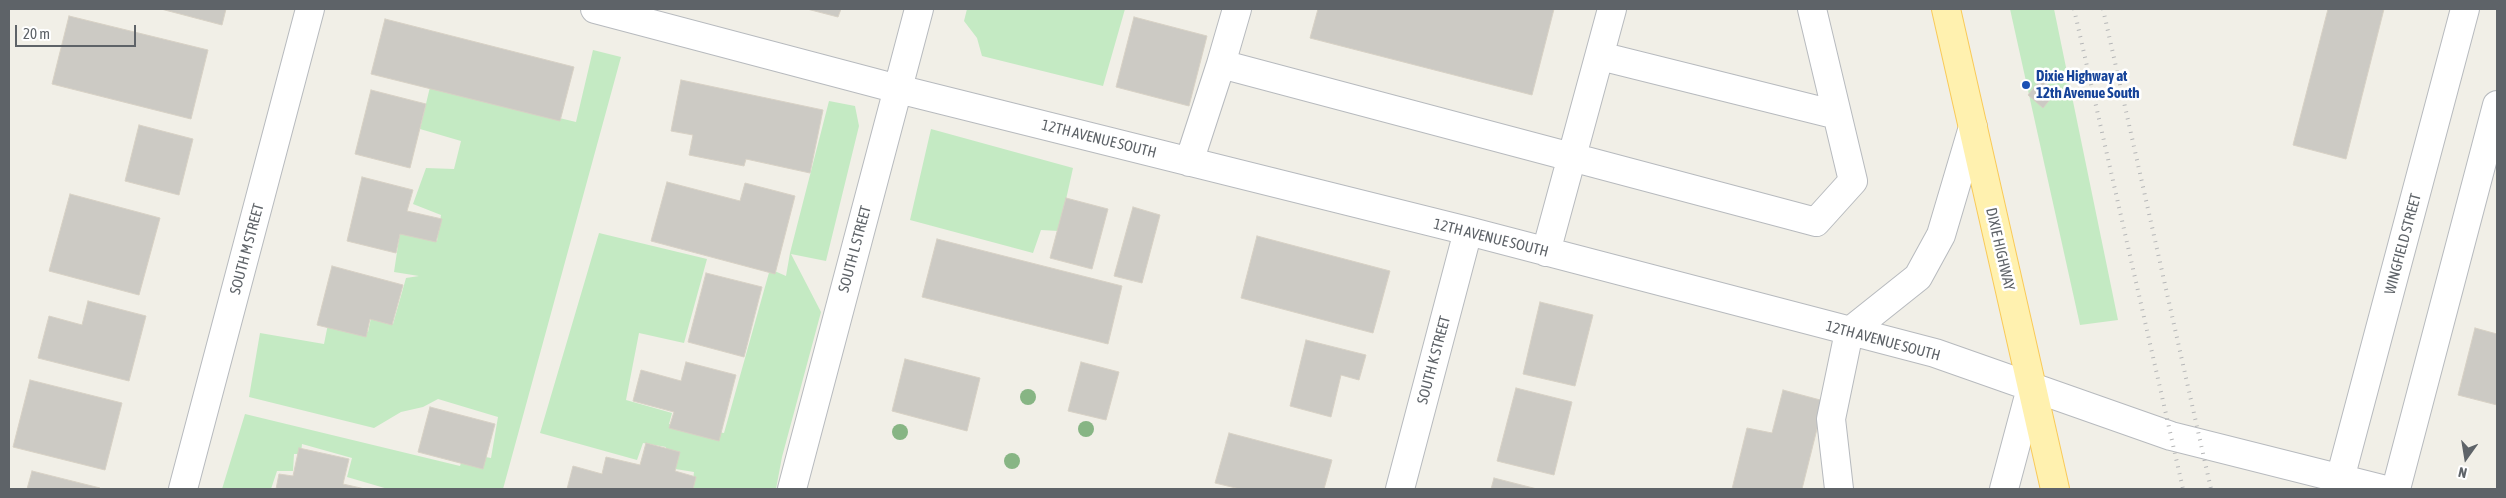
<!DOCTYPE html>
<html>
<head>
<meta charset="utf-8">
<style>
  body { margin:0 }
  #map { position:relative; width:2506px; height:498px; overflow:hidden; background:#f1efe7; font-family:"Asap Condensed",sans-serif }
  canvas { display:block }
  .frame { position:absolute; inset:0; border:10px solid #5e6368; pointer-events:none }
  .north { position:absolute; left:2441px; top:433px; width:50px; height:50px; -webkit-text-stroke:4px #fff; paint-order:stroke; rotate:193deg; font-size:14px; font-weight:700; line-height:20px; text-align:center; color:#5e6368 }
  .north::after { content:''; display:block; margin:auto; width:18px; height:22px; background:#5e6368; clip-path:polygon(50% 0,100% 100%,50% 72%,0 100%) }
  .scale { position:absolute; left:15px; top:25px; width:121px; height:22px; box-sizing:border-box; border:2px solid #5e6368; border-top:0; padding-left:6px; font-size:15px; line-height:18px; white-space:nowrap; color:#5e6368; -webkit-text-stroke:4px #fff; paint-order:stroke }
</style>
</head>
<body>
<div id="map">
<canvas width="2506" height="498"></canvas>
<div class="frame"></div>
<div class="north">N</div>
<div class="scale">20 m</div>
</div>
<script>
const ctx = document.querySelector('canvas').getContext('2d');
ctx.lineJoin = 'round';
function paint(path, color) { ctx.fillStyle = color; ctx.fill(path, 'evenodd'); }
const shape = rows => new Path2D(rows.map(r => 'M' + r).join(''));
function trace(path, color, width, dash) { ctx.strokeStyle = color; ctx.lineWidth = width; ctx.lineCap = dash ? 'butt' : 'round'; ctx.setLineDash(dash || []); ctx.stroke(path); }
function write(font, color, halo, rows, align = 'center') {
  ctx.font = font + ' "Asap Condensed",sans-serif'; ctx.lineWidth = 5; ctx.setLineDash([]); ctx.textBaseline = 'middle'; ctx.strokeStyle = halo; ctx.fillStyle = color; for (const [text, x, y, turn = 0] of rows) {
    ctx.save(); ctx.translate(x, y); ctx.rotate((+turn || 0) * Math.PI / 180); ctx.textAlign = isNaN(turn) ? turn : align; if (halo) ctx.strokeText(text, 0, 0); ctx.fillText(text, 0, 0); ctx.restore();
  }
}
const green = shape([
  [967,9,1125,9,1103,86,982,56,977,38,964,21],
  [2010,9,2054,9,2118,320,2080,325],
  [593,50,621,57,503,489,388,489,347,477,352,458,302,444,301,454,294,454,293,471,277,471,271,489,222,489,245,414,460,466,464,453,491,458,498,417,438,399,423,407,401,412,374,428,249,397,260,333,324,344,328,324,368,332,371,318,393,324,406,278,419,276,394,272,400,232,437,241,441,215,413,204,426,168,454,169,461,141,420,129,430,87,576,122],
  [829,101,855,106,859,126,826,261,791,254,821,312,782,457,776,489,692,489,694,472,663,467,666,447,643,443,637,460,540,433,599,233,707,259,684,343,639,333,626,400,672,413,669,424,724,433,770,269,786,276,790,253],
  [931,129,1073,168,1059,231,1041,230,1033,253,910,220]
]);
const building = shape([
  [161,9,226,9,222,25,161,9],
  [807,9,841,9,838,17,807,9],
  [1318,9,1554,9,1532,95,1310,38,1318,9],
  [2328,9,2384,9,2346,159,2293,145,2328,9],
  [69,16,208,50,191,119,52,84,69,16],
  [1134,17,1207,36,1189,106,1116,87,1134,17],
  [385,19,574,67,560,121,371,74,385,19],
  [2041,79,2056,92,2043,108,2028,95,2041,79],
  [681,80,823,110,810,173,746,159,744,166,689,155,693,135,671,131,681,80],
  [371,90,426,104,410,168,355,154,371,90],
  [139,125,193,139,179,195,125,181,139,125],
  [362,177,413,190,407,211,442,219,436,242,400,234,396,253,347,241,362,177],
  [667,182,740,201,745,183,795,196,775,274,651,241,667,182],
  [70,194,160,218,139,295,49,271,70,194],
  [1066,198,1108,209,1092,269,1050,258,1066,198],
  [1133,207,1160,215,1142,283,1114,276,1133,207],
  [1257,236,1390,271,1373,333,1241,298,1257,236],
  [937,239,1122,286,1108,344,922,297,937,239],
  [332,266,403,285,392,325,370,319,366,337,317,325,332,266],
  [706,273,762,287,744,357,688,342,706,273],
  [88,301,146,316,129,381,38,358,49,316,82,325,88,301],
  [1540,302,1593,315,1575,386,1523,374,1540,302],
  [2475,328,2497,334,2497,405,2458,395,2475,328],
  [1306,340,1366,355,1359,380,1341,375,1331,417,1290,406,1306,340],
  [905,359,980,378,967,431,892,411,905,359],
  [686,362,736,375,719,441,669,428,674,412,633,401,641,370,681,381,686,362],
  [1081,362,1119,372,1106,420,1068,411,1081,362],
  [30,380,122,403,105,470,13,447,30,380],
  [1516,388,1572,402,1554,475,1497,461,1516,388],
  [1783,390,1824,401,1802,489,1732,489,1747,428,1772,433,1783,390],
  [430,407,495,424,483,469,418,452,430,407],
  [1229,433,1332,460,1324,489,1240,489,1215,483,1229,433],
  [646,443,680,452,675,471,696,477,693,489,567,489,573,466,602,474,606,457,640,465,646,443],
  [299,448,349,459,343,484,365,489,276,489,279,474,293,476,299,448],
  [32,471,100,488,100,489,27,489,32,471],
  [1494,478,1537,489,1491,489,1494,478]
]);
const minor = shape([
  [595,9,898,89,1468,231,1935,353,2171,436,2382,489],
  [1600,56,1837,115],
  [1221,64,1237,9],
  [1189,162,1221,64,1816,222,1853,181,1812,9],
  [1546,252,1612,9],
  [2340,479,2465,9],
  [183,489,310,9],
  [792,489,919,9],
  [1400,489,1468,231],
  [1839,489,1831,419,1849,332,1918,277,1941,235,1973,127],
  [2004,489,2031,388],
  [2396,489,2497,105]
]);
const major = shape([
  [1946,9,2055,489]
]);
const rail = shape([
  [2074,9,2183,489],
  [2103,9,2211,489]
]);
const trees = [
  [1028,397],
  [1086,429],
  [900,432],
  [1012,461]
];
const markers = [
  [2026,85,5,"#1a4fb4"]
];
const transitNames = [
  ["Dixie Highway at",2036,76],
  ["12th Avenue South",2036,93]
];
const streetNames = [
  ["12TH AVENUE SOUTH",1099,139,14],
  ["12TH AVENUE SOUTH",1491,238,14],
  ["WINGFIELD STREET",2403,244,-75],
  ["SOUTH M STREET",247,249,-75],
  ["SOUTH L STREET",855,249,-75],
  ["DIXIE HIGHWAY",2000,249,77],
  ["12TH AVENUE SOUTH",1883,341,15],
  ["SOUTH K STREET",1434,360,-75]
];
paint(green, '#c4eac3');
paint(building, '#cccac4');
trace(building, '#d7d1c5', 1);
trace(minor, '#b7babe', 30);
trace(major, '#f9ca59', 30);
trace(minor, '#fff', 28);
trace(major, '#fff1af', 28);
trace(rail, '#b6b7b8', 4, [1, 6]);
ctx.fillStyle = '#87b584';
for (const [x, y] of trees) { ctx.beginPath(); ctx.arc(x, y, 8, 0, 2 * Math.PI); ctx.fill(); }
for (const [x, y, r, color] of markers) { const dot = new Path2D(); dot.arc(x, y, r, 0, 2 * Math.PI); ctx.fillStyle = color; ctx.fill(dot); trace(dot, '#fff', 2); }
write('bold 15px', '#164399', '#fff', transitNames, 'left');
write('15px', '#5e6368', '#fff', streetNames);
</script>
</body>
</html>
